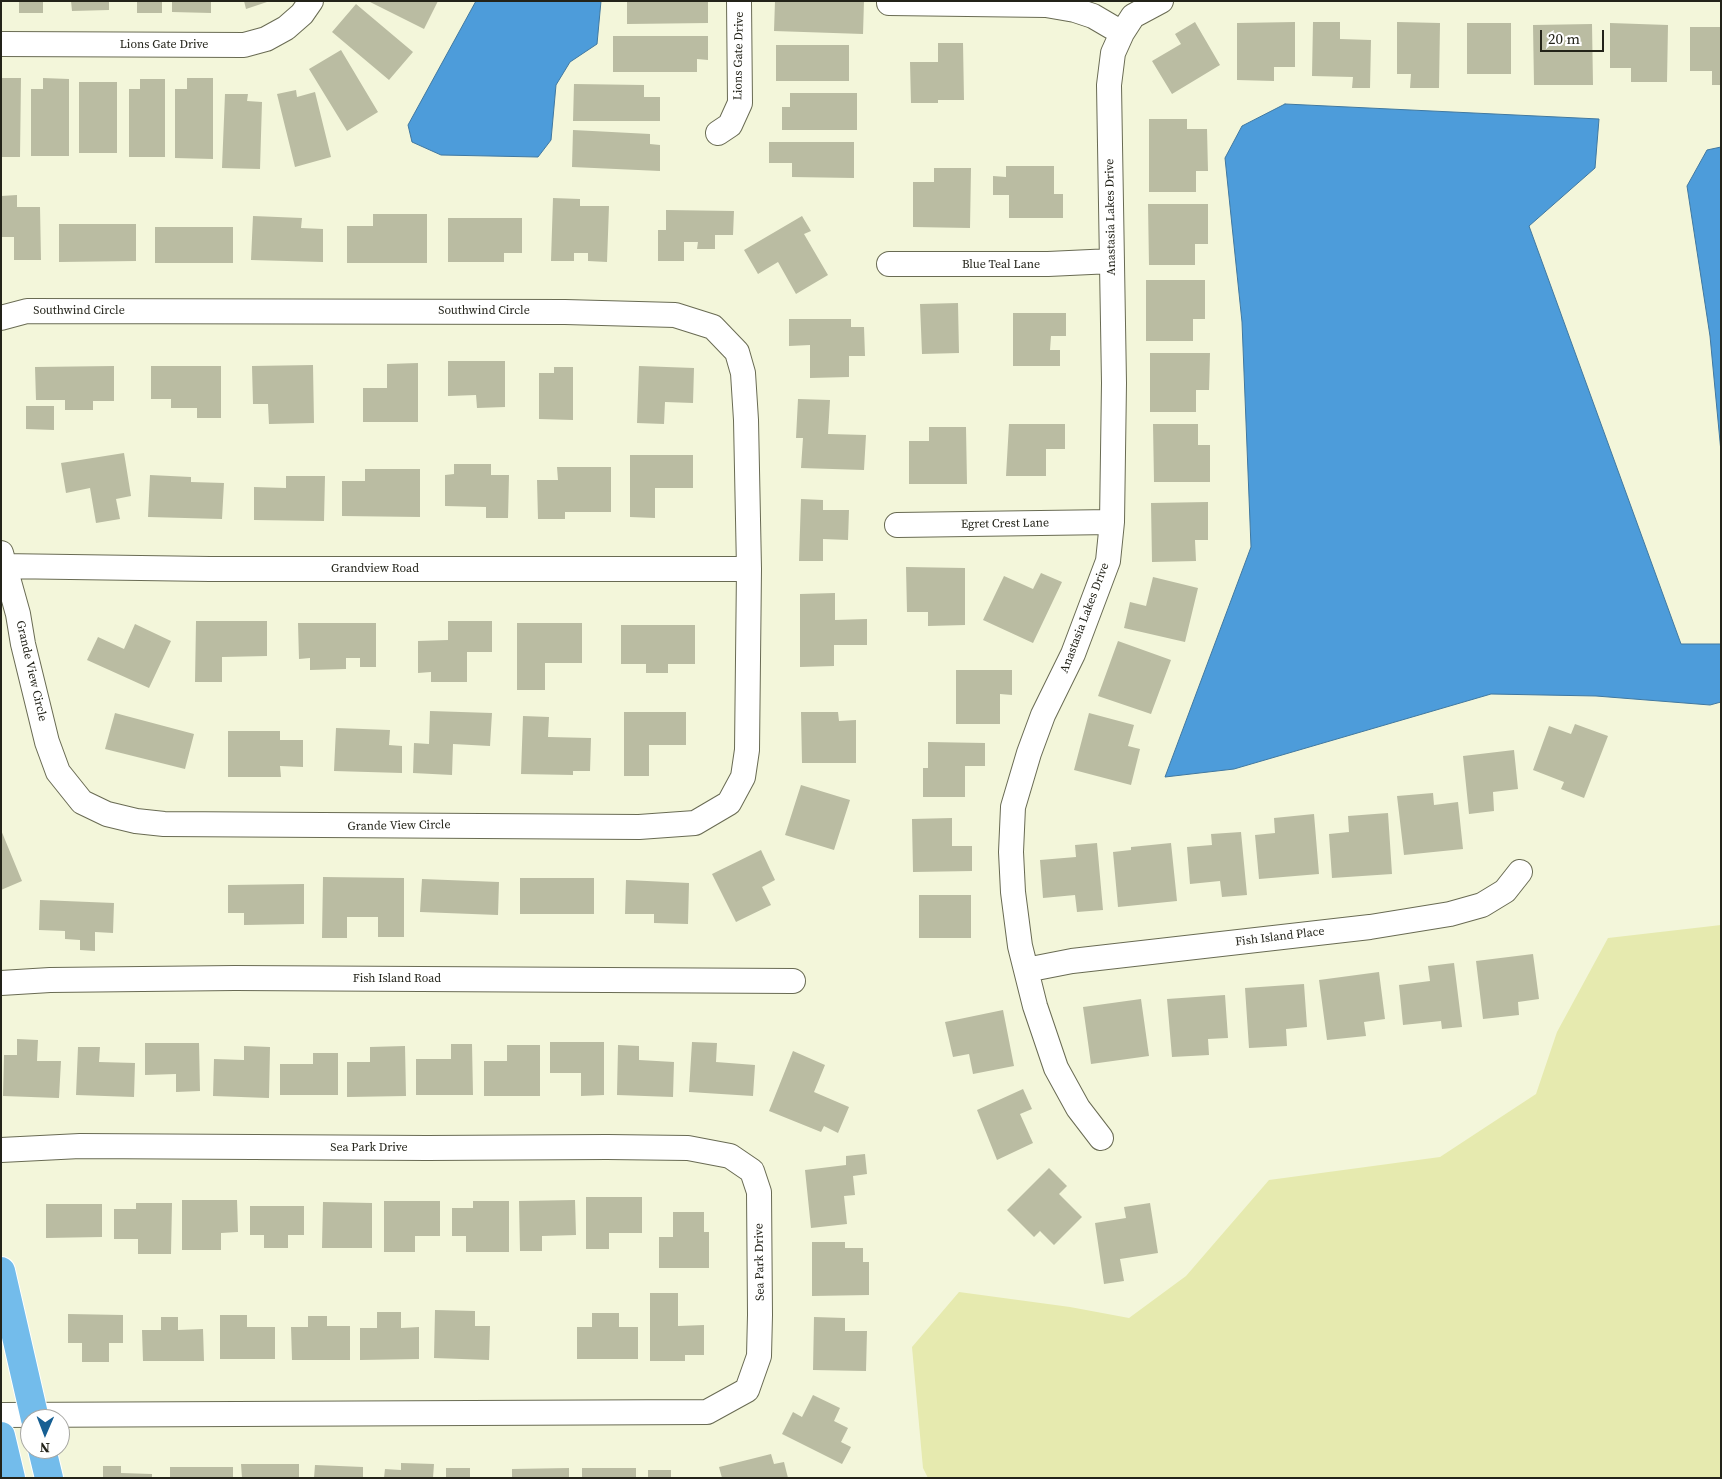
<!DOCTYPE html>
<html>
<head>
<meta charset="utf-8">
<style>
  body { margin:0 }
  #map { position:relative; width:1722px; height:1479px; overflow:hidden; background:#f3f6da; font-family:"Source Serif 4",serif }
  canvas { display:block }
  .frame { position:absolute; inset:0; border:2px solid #232319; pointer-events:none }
  .north { position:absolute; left:20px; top:1409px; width:50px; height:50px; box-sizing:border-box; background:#fff; border:1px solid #a7a7a3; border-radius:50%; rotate:181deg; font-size:14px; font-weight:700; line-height:20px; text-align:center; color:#232319 }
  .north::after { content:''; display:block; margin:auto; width:18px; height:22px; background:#165f93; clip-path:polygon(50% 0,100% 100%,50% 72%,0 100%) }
  .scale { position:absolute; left:1540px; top:30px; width:64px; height:22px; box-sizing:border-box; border:2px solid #232319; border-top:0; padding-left:6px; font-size:15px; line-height:18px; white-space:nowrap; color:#232319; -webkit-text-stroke:4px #fff; paint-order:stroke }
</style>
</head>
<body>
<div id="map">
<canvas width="1722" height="1479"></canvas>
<div class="frame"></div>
<div class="north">N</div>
<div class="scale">20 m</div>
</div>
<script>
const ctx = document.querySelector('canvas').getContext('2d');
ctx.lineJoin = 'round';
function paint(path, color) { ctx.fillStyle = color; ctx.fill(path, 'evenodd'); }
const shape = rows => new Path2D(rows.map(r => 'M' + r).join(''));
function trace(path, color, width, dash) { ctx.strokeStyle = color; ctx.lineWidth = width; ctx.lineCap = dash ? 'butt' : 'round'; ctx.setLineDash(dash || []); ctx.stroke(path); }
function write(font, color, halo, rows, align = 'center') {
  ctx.font = font + ' "Source Serif 4",serif'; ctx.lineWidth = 4; ctx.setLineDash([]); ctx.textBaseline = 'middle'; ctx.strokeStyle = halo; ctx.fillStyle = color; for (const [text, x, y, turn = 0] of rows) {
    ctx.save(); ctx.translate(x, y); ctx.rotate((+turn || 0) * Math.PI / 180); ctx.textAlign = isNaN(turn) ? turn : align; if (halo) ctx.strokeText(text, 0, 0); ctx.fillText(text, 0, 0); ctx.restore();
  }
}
const green = shape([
  [1721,925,1721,1478,928,1478,923,1468,912,1347,959,1292,1070,1307,1129,1318,1186,1276,1269,1180,1440,1157,1536,1094,1557,1032,1608,938]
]);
const water = shape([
  [476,1,601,1,597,44,570,62,556,85,551,140,538,157,441,155,412,142,408,125,476,1],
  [1285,104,1599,119,1595,168,1529,226,1681,644,1721,644,1721,702,1710,705,1596,696,1491,694,1234,769,1165,777,1251,547,1242,322,1225,158,1242,126,1285,104],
  [1721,147,1721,452,1710,336,1687,186,1707,150,1721,147]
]);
const building = shape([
  [19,1,43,1,43,13,19,13],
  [71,1,109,1,109,10,72,11],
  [137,1,162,1,162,13,137,13],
  [172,1,211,1,211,13,172,12],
  [244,1,267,1,267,2,246,9],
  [368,1,438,1,424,29],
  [627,1,708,1,708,23,627,24],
  [775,1,864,1,863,34,774,31],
  [356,4,413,52,389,80,332,32],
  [1195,22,1220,65,1172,94,1152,61,1181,44,1175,34],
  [1295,22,1295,67,1274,67,1274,81,1237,80,1237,23],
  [1313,22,1340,22,1340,39,1371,40,1370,88,1352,88,1353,77,1312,76],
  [1397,22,1440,23,1439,88,1410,88,1411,74,1397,74],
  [1467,23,1511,23,1511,74,1467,74],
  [1610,23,1668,25,1667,82,1631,82,1631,68,1610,68],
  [1592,24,1593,85,1534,85,1533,25],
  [1690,27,1721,27,1721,85,1712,85,1712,71,1690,71],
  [613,36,708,36,708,60,697,59,697,72,613,72],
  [938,43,963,43,964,100,938,100,938,103,911,103,910,62,938,62],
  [776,45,849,45,849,81,776,81],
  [341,50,378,112,347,131,309,69],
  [1,78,21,78,20,157,1,157],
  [43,78,69,79,69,156,31,156,31,89,43,89],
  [187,78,213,78,213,159,175,158,175,89,187,89],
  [140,79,165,79,165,157,129,157,129,89,140,89],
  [79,82,117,82,117,153,79,153],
  [574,84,644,85,644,97,660,97,660,121,573,121],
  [296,90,297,97,315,92,331,157,295,167,277,94],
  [790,93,857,93,857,130,782,130,782,107,790,107],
  [225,94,248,94,247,101,262,102,260,169,222,168],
  [1149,119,1187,119,1187,129,1207,129,1208,171,1196,171,1196,192,1149,192],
  [573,130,650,134,650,144,660,145,660,171,572,167],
  [769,142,854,142,854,178,792,177,792,163,769,163],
  [1006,166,1054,166,1054,194,1063,194,1063,218,1009,218,1009,195,993,195,993,176,1006,177],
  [934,168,971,168,970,228,913,227,913,182,934,182],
  [17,195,17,207,40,207,41,260,14,260,14,237,1,237,1,196],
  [553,198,580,199,580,206,609,206,607,262,588,261,588,253,574,253,574,261,551,261],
  [1148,204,1208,204,1208,244,1195,244,1195,265,1149,265],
  [666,210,734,211,733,235,715,235,715,249,697,249,698,242,684,242,684,261,658,261,658,230,666,230],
  [373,214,427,214,427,263,347,263,347,226,373,226],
  [253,216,302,218,301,228,323,229,323,262,251,260],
  [802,216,811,231,804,234,828,275,796,294,778,262,758,274,744,250],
  [448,218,522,218,522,253,504,253,504,262,448,262],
  [59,224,136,224,136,261,59,262],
  [155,227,233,227,233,263,155,263],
  [1146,280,1205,280,1205,319,1193,319,1193,341,1146,341],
  [958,303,959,353,922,354,920,304],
  [1013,313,1066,313,1066,336,1051,336,1050,350,1060,350,1060,366,1013,366],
  [789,319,851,319,851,327,864,327,865,356,849,356,849,377,810,378,810,345,789,346],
  [1150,353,1210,353,1209,390,1196,390,1196,412,1150,412],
  [448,361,505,361,505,407,477,408,476,395,448,396],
  [418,363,418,422,363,422,363,388,387,388,387,364],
  [313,365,314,423,269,424,268,404,253,404,252,366],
  [114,366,114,401,93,401,93,410,65,410,65,400,36,400,35,367],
  [151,366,221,366,221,418,197,418,197,408,171,408,171,399,151,399],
  [639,366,694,368,693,403,665,402,664,424,637,423],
  [554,367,573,367,573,420,539,419,539,373,554,373],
  [798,399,830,400,828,434,866,435,864,470,801,468,803,438,796,438],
  [26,406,54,406,54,430,26,429],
  [1009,424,1065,424,1065,449,1046,449,1046,476,1006,476],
  [1153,424,1198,424,1198,445,1210,445,1210,482,1154,482],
  [929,427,966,427,967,484,909,484,909,441,929,441],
  [124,453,131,496,116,499,120,519,96,523,90,488,66,493,61,463],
  [630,455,693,455,693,488,655,488,655,518,630,517],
  [454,464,491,464,491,475,509,475,508,518,486,518,486,507,445,506,445,475,454,474],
  [557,467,611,467,611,512,565,512,565,519,538,519,537,480,558,480],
  [365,469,420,469,420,517,342,516,342,481,365,481],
  [150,475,191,477,191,482,224,483,222,519,148,517],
  [286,476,325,476,324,521,254,520,254,487,286,488],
  [801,499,823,500,823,510,849,510,848,540,823,539,823,561,799,561],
  [1208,502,1208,540,1195,540,1196,561,1152,562,1151,503],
  [906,567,965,568,965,625,928,626,928,612,907,612],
  [1041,573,1062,582,1033,643,983,620,1004,576,1033,589],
  [1153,577,1198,588,1185,642,1124,628,1130,602,1146,606],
  [835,593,835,620,867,619,867,645,834,645,834,666,800,667,800,594],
  [196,621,267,621,267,656,222,657,222,682,195,682],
  [448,621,492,621,492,652,467,652,467,682,431,682,431,672,418,673,418,641,448,640],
  [298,623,376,623,376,667,360,667,360,658,346,658,346,669,310,670,310,658,299,659],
  [517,623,582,623,582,663,545,663,545,690,517,690],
  [135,624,171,641,149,688,87,660,98,637,124,649],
  [621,625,695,625,695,664,668,664,668,673,646,673,646,664,621,664],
  [1118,641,1171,660,1151,714,1098,696],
  [956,670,1012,670,1012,695,1000,694,1000,724,956,724],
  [430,711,492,713,490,746,453,744,452,775,413,773,414,743,429,744],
  [624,712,686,712,686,745,649,745,649,776,624,776],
  [801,712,838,712,839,721,856,720,856,763,802,763],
  [115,713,194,734,185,769,105,749],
  [1089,713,1134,725,1128,746,1140,749,1131,785,1074,770],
  [523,716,549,717,548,737,591,738,590,771,573,771,573,775,521,774],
  [1575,724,1608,736,1584,798,1561,789,1564,782,1533,770,1549,726,1571,734],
  [336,728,390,730,389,745,402,746,402,773,334,771],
  [228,731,280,731,280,740,303,740,303,767,280,766,281,777,228,777],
  [928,742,985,743,985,766,965,766,965,797,923,797,923,768,928,768],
  [1514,750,1518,789,1493,792,1494,811,1469,814,1463,756],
  [801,785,850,800,834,850,785,835],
  [1433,793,1434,805,1458,802,1463,849,1404,855,1397,796],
  [1388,813,1392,874,1332,878,1329,834,1349,832,1348,816],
  [1314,814,1319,874,1259,879,1255,835,1275,833,1274,818],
  [952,818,952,846,972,846,972,871,913,872,912,819],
  [1,830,22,881,1,890],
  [1241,832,1247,895,1222,897,1220,881,1190,884,1187,847,1212,845,1211,834],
  [1097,843,1103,910,1077,912,1075,895,1043,898,1040,860,1076,857,1075,845],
  [1171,843,1177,901,1118,907,1113,852,1131,850,1131,847],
  [761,850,775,880,762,887,771,905,736,922,712,874],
  [323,877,404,878,404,937,378,937,378,917,347,917,347,938,322,938],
  [520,878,594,878,594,914,520,914],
  [422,879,499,882,498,915,420,912],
  [626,880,689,883,688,924,654,923,654,914,625,914],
  [304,884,304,924,244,925,244,913,228,913,228,885],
  [919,895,971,895,971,938,919,938],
  [40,900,114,903,113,933,95,932,95,951,80,950,80,940,65,939,65,931,39,930],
  [1533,954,1539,999,1518,1002,1519,1015,1483,1019,1476,961],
  [1454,963,1462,1027,1442,1029,1441,1021,1403,1025,1399,985,1430,981,1428,966],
  [1379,972,1385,1019,1364,1022,1366,1036,1327,1040,1319,980],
  [1304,984,1307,1027,1286,1029,1287,1046,1249,1048,1245,988],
  [1225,995,1228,1038,1208,1039,1209,1055,1172,1057,1167,999],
  [1141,999,1149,1056,1091,1064,1083,1007],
  [1003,1010,1014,1066,973,1074,969,1054,953,1057,945,1022],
  [17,1039,38,1040,37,1061,61,1061,59,1098,3,1096,4,1055,17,1055],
  [550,1042,604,1042,604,1095,581,1096,581,1073,550,1073],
  [692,1042,717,1043,716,1062,755,1065,753,1096,689,1092],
  [145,1043,199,1043,200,1091,176,1092,176,1074,145,1075],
  [451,1044,472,1044,473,1095,416,1095,416,1059,451,1059],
  [507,1045,540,1045,540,1096,484,1096,484,1061,507,1061],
  [618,1045,639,1046,639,1060,674,1062,673,1097,617,1095],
  [244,1046,270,1047,269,1098,213,1096,214,1059,244,1060],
  [405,1046,406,1096,347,1097,347,1062,370,1062,370,1047],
  [78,1047,100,1047,99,1062,135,1063,134,1097,76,1095],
  [793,1051,825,1065,814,1092,849,1107,838,1133,824,1126,821,1132,769,1111],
  [313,1053,338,1053,338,1095,280,1095,280,1064,313,1064],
  [1023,1089,1032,1109,1020,1114,1033,1143,997,1160,977,1110],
  [865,1154,867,1174,853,1176,855,1195,844,1196,847,1224,811,1228,805,1170,846,1165,846,1156],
  [1049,1168,1067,1186,1059,1194,1082,1217,1054,1245,1040,1231,1034,1237,1007,1210],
  [586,1197,642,1197,642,1233,609,1233,609,1249,586,1249],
  [182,1200,237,1200,238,1232,221,1233,221,1250,182,1250],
  [575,1200,576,1235,542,1236,542,1251,520,1251,519,1201],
  [384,1201,440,1201,440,1236,415,1236,415,1252,384,1252],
  [473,1201,509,1201,509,1252,466,1252,466,1236,452,1236,452,1208,473,1208],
  [323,1202,372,1203,372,1248,322,1248],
  [136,1203,172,1203,171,1254,138,1254,138,1239,114,1239,114,1209,136,1209],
  [1150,1203,1158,1253,1120,1259,1124,1281,1104,1284,1095,1223,1126,1218,1124,1207],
  [46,1204,102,1204,102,1237,46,1238],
  [250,1206,304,1206,304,1235,288,1235,288,1248,264,1248,264,1235,250,1235],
  [673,1212,704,1212,704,1232,709,1232,709,1268,659,1268,659,1237,673,1237],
  [812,1242,845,1242,845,1248,863,1248,863,1262,869,1262,869,1295,812,1296],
  [650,1293,678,1293,678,1326,704,1325,704,1355,685,1355,685,1361,650,1361],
  [435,1310,475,1311,475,1326,490,1326,489,1360,434,1358],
  [377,1312,401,1312,401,1328,419,1327,419,1359,360,1360,360,1328,377,1328],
  [592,1313,619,1313,619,1327,638,1327,638,1359,577,1359,577,1327,592,1327],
  [68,1314,123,1315,123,1343,109,1343,109,1362,82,1362,82,1343,68,1343],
  [220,1315,247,1315,247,1327,275,1327,275,1359,220,1359],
  [308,1316,327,1316,327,1326,350,1326,350,1360,292,1360,291,1327,308,1327],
  [161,1317,178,1317,178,1330,203,1329,204,1361,143,1361,142,1330,161,1330],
  [814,1317,845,1318,845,1331,867,1331,866,1371,813,1370],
  [813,1395,840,1408,834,1421,848,1428,841,1442,851,1447,842,1464,782,1434,793,1412,802,1417],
  [771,1454,774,1464,784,1462,788,1478,722,1478,719,1467],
  [401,1463,434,1464,433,1478,384,1478,385,1469,401,1470],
  [241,1464,299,1464,299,1478,242,1478],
  [315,1465,363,1467,363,1478,314,1478],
  [103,1466,121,1466,121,1473,152,1474,152,1478,103,1478],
  [170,1467,233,1467,233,1478,170,1478],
  [446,1468,470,1468,470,1478,446,1478],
  [569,1468,569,1478,512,1478,512,1469],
  [582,1468,636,1468,636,1478,582,1478],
  [648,1470,671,1470,671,1478,648,1478]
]);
const minor = shape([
  [889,3,1046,5,1075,10,1093,16,1122,33],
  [1,44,244,45,266,39,286,28,302,14,311,1],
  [718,133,730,125,740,103,739,1],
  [889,264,1048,264,1112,261],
  [1,318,27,311,565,312,675,315,713,327,737,352,743,373,746,420,749,569,747,750,743,777,729,803,695,823,639,827,164,824,136,821,107,814,82,802,58,772,47,742,23,644,18,614,1,553],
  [897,525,1112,522],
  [1,566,210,569,749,569],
  [1026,970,1072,961,1370,927,1450,914,1482,905,1505,891,1520,872],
  [1,983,50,980,235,978,793,981],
  [1101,1138,1078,1108,1056,1068,1035,1006,1020,946,1013,892,1011,852,1013,807,1029,753,1043,715,1073,654,1108,561,1112,522,1114,383,1109,85,1113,53,1122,33,1133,16,1161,1],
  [1,1150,80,1146,427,1148,607,1147,688,1148,730,1156,752,1171,759,1192,760,1315,759,1356,747,1390,707,1412,1,1415]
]);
const major = shape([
  [1,1271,35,1419],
  [1,1436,11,1478],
  [42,1449,49,1478]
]);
const streetNames = [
  ["Lions Gate Drive",164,45],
  ["Lions Gate Drive",739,56,-89],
  ["Anastasia Lakes Drive",1111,217,-91],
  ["Blue Teal Lane",1001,265],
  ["Southwind Circle",79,311],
  ["Southwind Circle",484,311],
  ["Egret Crest Lane",1005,524,-1],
  ["Grandview Road",375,569],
  ["Anastasia Lakes Drive",1085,618,-69],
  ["Grande View Circle",31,671,77],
  ["Grande View Circle",399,826,-1],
  ["Fish Island Place",1280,937,-7],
  ["Fish Island Road",397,979],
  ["Sea Park Drive",369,1148],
  ["Sea Park Drive",760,1262,-91]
];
paint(green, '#e6eaaf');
paint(water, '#4d9cda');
trace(water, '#4078a0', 1);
paint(building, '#babca2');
trace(minor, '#696b53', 26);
trace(major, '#fff', 30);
trace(minor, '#fff', 24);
trace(major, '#73bceb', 28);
write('12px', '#232319', '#fff', streetNames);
</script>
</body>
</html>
